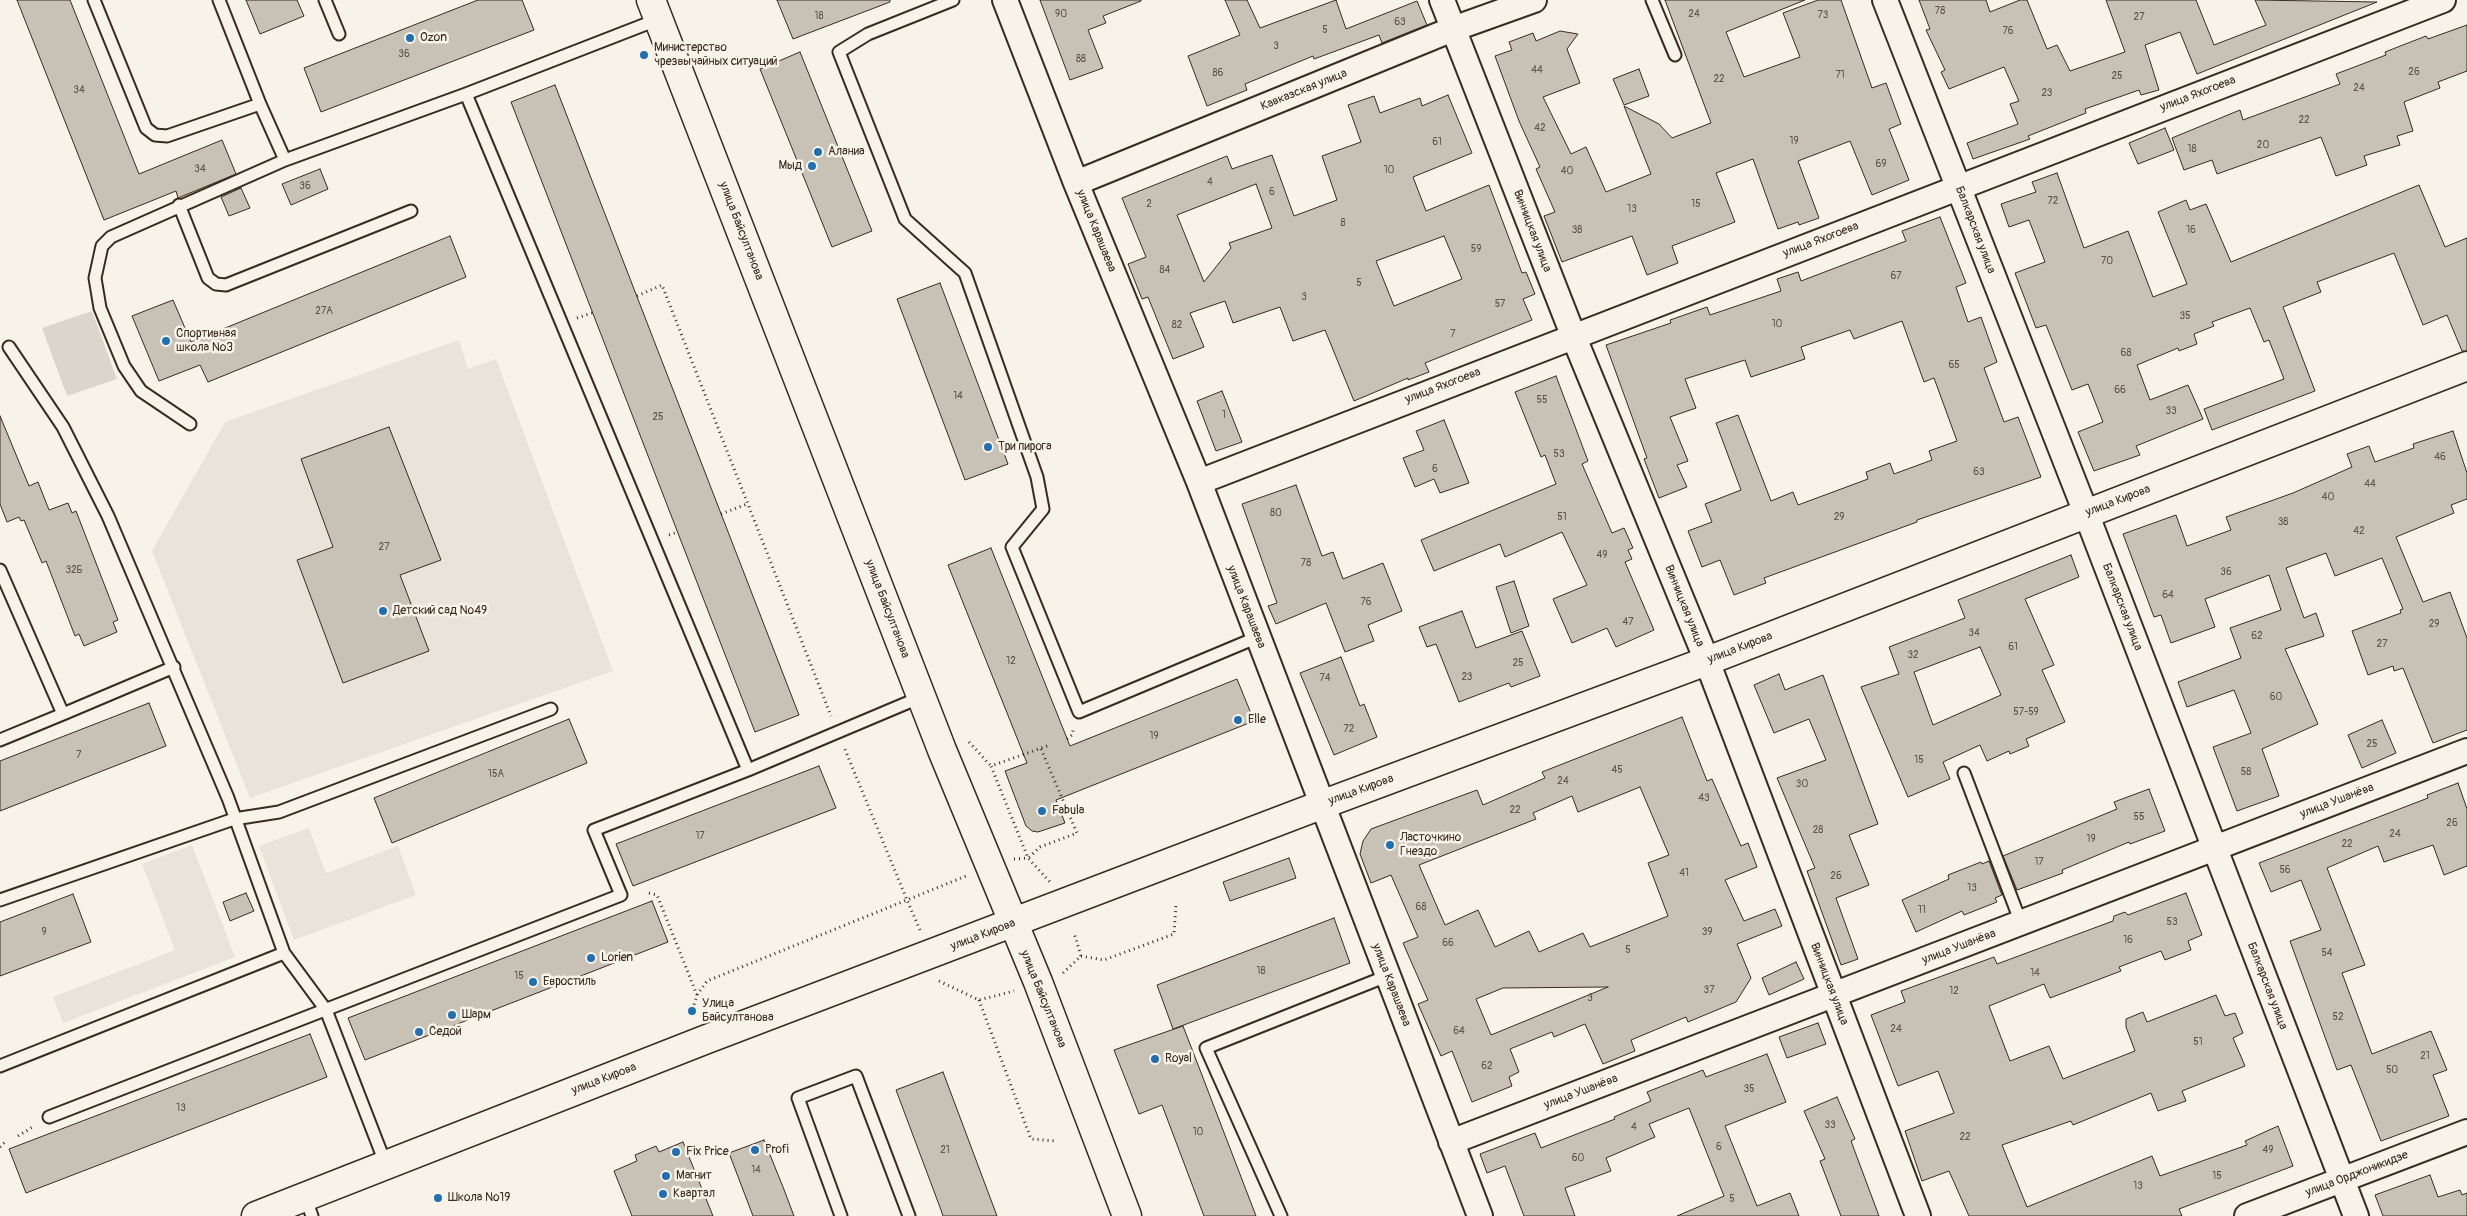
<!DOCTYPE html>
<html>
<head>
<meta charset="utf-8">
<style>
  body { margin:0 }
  canvas { display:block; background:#f7f3e8 }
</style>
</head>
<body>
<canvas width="2467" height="1216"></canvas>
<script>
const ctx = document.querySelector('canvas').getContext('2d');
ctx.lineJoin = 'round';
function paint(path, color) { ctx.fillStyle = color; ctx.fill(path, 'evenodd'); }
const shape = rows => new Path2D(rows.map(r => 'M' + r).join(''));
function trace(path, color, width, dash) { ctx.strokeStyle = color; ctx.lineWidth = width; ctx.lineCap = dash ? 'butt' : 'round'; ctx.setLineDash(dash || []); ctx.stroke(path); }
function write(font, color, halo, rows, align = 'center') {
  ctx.font = font + ' Pangolin,sans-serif'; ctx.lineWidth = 5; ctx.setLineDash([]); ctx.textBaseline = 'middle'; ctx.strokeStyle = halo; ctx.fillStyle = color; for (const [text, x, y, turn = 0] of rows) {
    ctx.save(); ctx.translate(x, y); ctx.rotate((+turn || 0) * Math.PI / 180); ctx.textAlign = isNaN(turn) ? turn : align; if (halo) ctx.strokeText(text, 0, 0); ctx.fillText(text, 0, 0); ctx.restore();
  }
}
const built = shape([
  [459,340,468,369,496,359,613,671,250,798,152,551,225,422],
  [309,828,326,873,398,846,416,895,294,940,259,846],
  [192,845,235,957,63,1023,53,997,175,950,142,864]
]);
const green = shape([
  [92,311,117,379,67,396,42,328]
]);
const building = shape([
  [17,0,70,0,139,174,222,140,236,174,178,198,176,191,104,220,17,0],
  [246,0,297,0,304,16,260,34,246,0],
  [478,0,522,0,534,30,321,112,304,68,478,0],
  [777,0,890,0,890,2,793,39,777,0],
  [1040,0,1141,0,1141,1,1103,16,1106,23,1088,30,1103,68,1070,80,1040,0],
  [1225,0,1247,0,1260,28,1336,0,1346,29,1417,1,1427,25,1382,43,1379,35,1314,59,1313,56,1245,84,1247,90,1207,106,1188,56,1240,35,1225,0],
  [1665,0,1805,0,1726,32,1744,77,1800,57,1783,13,1818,0,1841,0,1872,88,1886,83,1901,124,1889,129,1909,180,1872,195,1850,141,1798,161,1819,218,1799,225,1798,222,1778,229,1753,159,1716,173,1735,222,1672,246,1678,263,1647,275,1632,236,1562,262,1544,216,1555,212,1536,169,1540,167,1519,121,1495,56,1512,50,1509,42,1533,33,1536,41,1560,31,1578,34,1567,49,1580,83,1543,97,1571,154,1586,147,1606,192,1651,174,1624,106,1659,124,1672,138,1711,123,1665,0],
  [1919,0,1986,0,1990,12,2020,0,2027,0,2047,49,2057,45,2070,71,2125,52,2106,0,2196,0,2214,45,2266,25,2255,0,2377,2,2197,74,2180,32,2145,45,2159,90,2141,95,2139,90,2085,109,2086,113,2028,136,2030,139,1973,159,1967,143,2018,124,2010,104,2019,101,2004,67,1949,89,1941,72,1945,70,1926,30,1930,29,1919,0],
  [2467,25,2467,71,2438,82,2440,88,2404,102,2413,131,2397,136,2400,145,2364,156,2367,165,2336,176,2321,137,2217,174,2212,160,2184,170,2172,138,2240,110,2243,120,2340,84,2336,74,2386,55,2385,52,2426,36,2428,39,2467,25],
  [800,52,872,231,832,247,760,69,800,52],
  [1639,69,1649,96,1624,105,1613,79,1639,69],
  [555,85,799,715,755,732,511,102,555,85],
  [1448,95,1472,153,1413,177,1426,211,1489,185,1522,273,1526,272,1535,294,1523,299,1532,320,1425,363,1429,372,1408,380,1408,378,1354,401,1325,330,1293,341,1280,307,1233,323,1225,301,1190,313,1204,347,1173,359,1148,297,1142,299,1128,264,1146,257,1122,198,1227,156,1232,169,1272,155,1294,216,1337,200,1322,156,1361,142,1348,105,1374,96,1380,113,1420,98,1422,106,1448,95],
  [1256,184,1272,228,1229,243,1231,248,1204,282,1177,215,1256,184],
  [1444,236,1462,279,1394,306,1376,261,1444,236],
  [2165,128,2174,150,2138,164,2129,143,2165,128],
  [320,169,328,189,291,205,282,184,320,169],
  [2057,173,2084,248,2128,231,2153,297,2187,284,2158,212,2186,200,2190,210,2206,204,2231,262,2419,185,2445,247,2467,238,2467,351,2462,351,2447,315,2423,325,2394,253,2317,282,2321,292,2283,307,2315,391,2212,430,2204,409,2284,379,2269,340,2264,342,2250,308,2212,322,2214,326,2194,334,2197,344,2179,351,2178,348,2137,365,2150,400,2188,385,2203,419,2136,446,2140,455,2094,471,2078,432,2103,422,2088,384,2072,390,2046,325,2036,328,2015,273,2045,262,2029,220,2009,227,2001,204,2036,192,2032,182,2057,173],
  [241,188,250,208,229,216,221,197,241,188],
  [1940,217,1966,283,1956,287,1968,322,1981,317,1997,362,1984,368,2004,422,2018,417,2041,477,1917,520,1917,522,1764,578,1766,583,1734,595,1720,560,1702,567,1688,531,1712,522,1705,504,1741,490,1716,423,1738,415,1771,501,1793,492,1798,505,1868,479,1866,472,1890,463,1894,474,1932,460,1929,451,1957,441,1934,378,1924,382,1902,321,1854,339,1850,330,1801,347,1805,359,1751,377,1745,360,1685,379,1696,408,1670,417,1688,461,1677,465,1687,487,1659,498,1644,459,1647,458,1606,345,1671,323,1670,320,1707,307,1710,315,1781,291,1777,279,1798,272,1801,281,1906,241,1902,231,1940,217],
  [450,236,466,277,208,382,200,365,159,381,132,316,173,300,191,342,450,236],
  [940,283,1008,464,965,480,897,299,940,283],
  [1556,376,1588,461,1582,464,1612,533,1624,528,1633,548,1628,550,1632,559,1625,562,1654,630,1616,647,1607,628,1572,643,1553,599,1587,585,1562,532,1505,557,1500,544,1434,571,1421,540,1556,484,1545,455,1541,457,1515,392,1556,376],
  [1222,391,1242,442,1216,451,1197,401,1222,391],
  [0,416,29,486,38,482,49,510,68,503,72,513,76,511,118,620,113,622,117,632,84,646,79,634,75,636,46,561,42,563,24,520,21,521,19,517,7,522,0,504,0,416],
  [1444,420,1469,483,1440,493,1434,479,1415,487,1403,458,1424,450,1416,431,1444,420],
  [389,427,441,560,400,575,429,651,343,683,297,560,333,547,301,459,389,427],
  [2453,431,2467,473,2467,499,2451,505,2454,513,2396,537,2423,602,2450,592,2467,638,2467,730,2433,743,2403,668,2394,671,2393,666,2368,675,2352,631,2401,613,2400,610,2403,609,2382,558,2335,576,2326,553,2286,568,2304,618,2316,613,2324,636,2285,649,2318,724,2262,749,2279,796,2237,811,2213,747,2251,733,2234,690,2187,707,2178,682,2241,658,2230,628,2281,610,2269,575,2205,599,2215,627,2171,643,2161,615,2154,617,2123,534,2176,515,2187,546,2231,530,2226,517,2293,493,2352,467,2347,454,2369,446,2375,462,2414,448,2413,444,2453,431],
  [1296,485,1322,556,1333,552,1343,579,1383,563,1402,611,1368,625,1374,641,1345,652,1326,603,1276,624,1268,606,1277,603,1242,504,1296,485],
  [991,548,1070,746,1237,679,1254,721,1056,800,1065,823,1038,832,1032,831,1026,826,1005,771,1027,763,948,565,991,548],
  [2071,555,2079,577,2025,599,2054,665,2042,670,2065,722,2026,739,2029,746,2010,754,2009,751,1987,761,1980,745,1943,762,1950,779,1908,797,1861,687,1899,674,1889,647,1965,618,1958,600,2071,555],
  [1980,647,2001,695,1933,725,1914,672,1980,647],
  [1514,581,1529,626,1511,633,1496,587,1514,581],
  [1462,611,1476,648,1522,631,1540,676,1511,687,1509,683,1459,702,1436,644,1427,647,1419,627,1462,611],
  [1341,657,1360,706,1364,704,1377,737,1334,755,1300,673,1341,657],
  [1779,674,1785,690,1823,675,1878,824,1849,835,1869,885,1836,898,1858,959,1841,965,1807,871,1815,868,1777,778,1826,760,1809,719,1774,733,1754,685,1779,674],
  [149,703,166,746,0,811,0,761,149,703],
  [1682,717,1707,781,1712,779,1741,846,1748,843,1757,867,1725,880,1744,921,1775,909,1782,926,1737,944,1751,978,1736,1002,1688,1022,1686,1017,1631,1040,1635,1051,1603,1064,1585,1024,1554,1037,1552,1032,1510,1049,1519,1072,1509,1077,1512,1086,1472,1102,1452,1051,1441,1056,1418,1004,1428,1000,1403,943,1418,937,1391,875,1371,883,1360,854,1363,841,1371,829,1477,790,1483,805,1545,778,1542,772,1682,717],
  [1640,787,1669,855,1648,863,1668,916,1590,947,1583,933,1539,952,1529,931,1495,947,1478,910,1445,925,1419,865,1536,819,1533,813,1572,796,1578,812,1640,787],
  [1608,987,1491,1035,1476,999,1503,988,1608,987],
  [569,719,587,763,392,843,374,798,569,719],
  [2382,720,2396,753,2362,768,2348,735,2382,720],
  [819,766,836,808,633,886,616,844,819,766],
  [2458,783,2467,809,2467,866,2444,875,2433,845,2384,862,2378,846,2327,868,2365,965,2342,973,2372,1054,2431,1031,2447,1070,2433,1075,2449,1116,2381,1141,2351,1065,2337,1070,2290,941,2321,930,2301,880,2271,892,2259,863,2428,798,2427,795,2458,783],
  [2149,789,2165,831,2130,844,2129,842,2062,870,2063,873,2017,890,2003,856,2117,809,2114,802,2149,789],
  [1289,858,1296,878,1230,901,1223,882,1289,858],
  [1989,861,2002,895,1995,898,1997,902,1964,915,1962,911,1916,932,1902,900,1949,879,1948,875,1981,862,1982,864,1989,861],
  [246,893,254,911,230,921,223,902,246,893],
  [2186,893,2202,935,2188,941,2191,950,2165,960,2161,951,2119,967,2121,971,2050,998,2044,984,1989,1006,2010,1061,2049,1046,2063,1079,2135,1051,2126,1027,2126,1019,2143,1012,2147,1022,2216,995,2225,1016,2235,1013,2243,1033,2233,1038,2245,1066,2182,1091,2186,1101,2158,1111,2151,1093,2073,1125,2071,1121,2002,1145,2027,1207,2152,1156,2160,1176,2247,1145,2245,1141,2278,1126,2293,1166,2179,1209,2182,1216,1969,1216,1949,1171,1922,1181,1905,1131,1954,1113,1938,1071,1898,1086,1871,1015,1905,1002,1901,991,1994,957,1997,964,2113,921,2114,916,2125,912,2128,915,2186,893],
  [73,894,91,942,0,976,0,922,73,894],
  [652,901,668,942,365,1060,348,1018,652,901],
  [1334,918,1350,963,1173,1029,1157,985,1334,918],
  [1796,962,1804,979,1769,995,1762,978,1796,962],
  [1818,1023,1826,1044,1787,1058,1779,1037,1818,1023],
  [1183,1026,1200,1070,1256,1216,1204,1216,1162,1105,1139,1114,1114,1050,1183,1026],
  [310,1034,327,1077,26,1193,9,1149,310,1034],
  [1767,1054,1786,1102,1725,1126,1757,1206,1790,1193,1799,1216,1677,1216,1724,1196,1689,1108,1649,1124,1655,1137,1606,1158,1611,1171,1565,1188,1575,1216,1524,1216,1505,1166,1487,1173,1480,1154,1535,1133,1541,1148,1615,1119,1614,1117,1651,1101,1647,1092,1703,1070,1706,1077,1767,1054],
  [943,1072,997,1216,943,1216,941,1210,896,1090,943,1072],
  [1837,1097,1855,1139,1851,1141,1879,1216,1841,1216,1820,1161,1825,1159,1804,1111,1837,1097],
  [764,1140,783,1187,794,1216,753,1216,729,1153,764,1140],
  [683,1142,713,1216,632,1216,614,1171,637,1161,635,1155,656,1146,659,1152,683,1142],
  [2430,1175,2438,1197,2460,1190,2462,1195,2467,1193,2467,1216,2383,1216,2375,1195,2430,1175]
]);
const path = shape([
  [637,296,662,285,831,716],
  [577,318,592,313],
  [721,514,747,504],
  [669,535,678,532],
  [1067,739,1072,735,1074,727],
  [969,742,991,766],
  [1041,749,1077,833,1040,847,1028,858,991,766,1050,745],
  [1014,859,1028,858,1050,882],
  [649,893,657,895,697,995,692,1011],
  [920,930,907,900,966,876],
  [1081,956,1104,960,1174,934,1176,905],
  [1063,973,1081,956,1074,933],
  [939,981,979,1000,1014,991],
  [697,995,707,981,907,900,844,747],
  [979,1000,1031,1139,1056,1141],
  [18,1136,34,1126],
  [0,1147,6,1141]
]);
const lane = shape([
  [94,0,146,128,155,135,167,136,260,104,285,160],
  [219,0,260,104],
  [325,0,339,34],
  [953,0,868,34,839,52,905,219,965,273,1037,477,1043,509,1012,547,1079,712,1258,637],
  [1652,0,1675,55],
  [466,94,748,770],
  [179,205,208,278,216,284,226,285,411,211],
  [9,347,63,427,108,516,228,798,284,953,326,1010,386,1165],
  [190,424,141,391,124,366,100,308,95,278,102,246,111,237,285,160,466,94,659,19],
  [0,570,63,714,174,667],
  [0,740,63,714],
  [1964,773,2021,923],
  [0,900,234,819,279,812,551,709],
  [0,1066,284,953],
  [49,1117,621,895,594,830,748,770,921,697],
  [305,1197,312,1216],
  [841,1216,798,1098,856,1076,909,1216],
  [1281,1216,1206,1048,1387,976]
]);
const street = shape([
  [1005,0,1076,183,1199,482,1480,1216],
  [1442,0,1573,335,1707,661,1918,1216],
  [1885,0,2086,513,2356,1216],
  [1076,183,1453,29,1534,0],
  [1199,482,2443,0],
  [1451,1142,2467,751],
  [2247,1216,2467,1132]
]);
const secondary = shape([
  [651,0,942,750,1038,982,1127,1216],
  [256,1216,707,1039,1321,805,1707,661,2467,366]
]);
const markers = [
  [410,38,5,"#1f6fb2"],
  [644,55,5,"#1f6fb2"],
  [818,152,5,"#1f6fb2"],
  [812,166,5,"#1f6fb2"],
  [166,341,5,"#1f6fb2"],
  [988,447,5,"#1f6fb2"],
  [383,611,5,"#1f6fb2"],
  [1238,720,5,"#1f6fb2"],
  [1042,811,5,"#1f6fb2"],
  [1390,845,5,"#1f6fb2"],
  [591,958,5,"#1f6fb2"],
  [533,982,5,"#1f6fb2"],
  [692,1011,5,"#1f6fb2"],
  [452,1015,5,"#1f6fb2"],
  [419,1032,5,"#1f6fb2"],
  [1155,1059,5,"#1f6fb2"],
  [755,1150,5,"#1f6fb2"],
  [676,1152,5,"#1f6fb2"],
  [666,1176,5,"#1f6fb2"],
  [663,1194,5,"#1f6fb2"],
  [438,1198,5,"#1f6fb2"]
];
const numberNames = [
  ["78",1940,11],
  ["90",1061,14],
  ["24",1694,14],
  ["73",1823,15],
  ["18",819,16],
  ["27",2139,17],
  ["63",1400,22],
  ["5",1325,30],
  ["76",2008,31],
  ["3",1276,46],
  ["36",404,54],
  ["88",1081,59],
  ["44",1537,70],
  ["26",2414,72],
  ["86",1218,73],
  ["71",1840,75],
  ["25",2117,76],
  ["22",1719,79],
  ["24",2359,88],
  ["34",79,90],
  ["23",2047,93],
  ["22",2304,120],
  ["42",1540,128],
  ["19",1794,141],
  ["61",1437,142],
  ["20",2263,145],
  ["18",2192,149],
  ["69",1881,164],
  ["34",200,169],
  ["10",1389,170],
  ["40",1567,171],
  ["4",1210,182],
  ["36",305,186],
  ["6",1272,192],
  ["72",2053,201],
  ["2",1149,204],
  ["15",1696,204],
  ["13",1632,209],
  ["8",1343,223],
  ["38",1577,230],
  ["16",2191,230],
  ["59",1476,249],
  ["70",2107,261],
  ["84",1165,270],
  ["67",1896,276],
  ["5",1359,283],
  ["3",1304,297],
  ["57",1500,304],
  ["27А",324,311],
  ["35",2185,316],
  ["10",1777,324],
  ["82",1177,325],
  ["7",1453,334],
  ["68",2126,353],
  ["65",1954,365],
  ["66",2120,390],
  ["14",958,396],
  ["55",1542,400],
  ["33",2171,411],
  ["1",1224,415],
  ["25",658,417],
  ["53",1559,454],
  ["46",2440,457],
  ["6",1435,469],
  ["63",1979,472],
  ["44",2370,484],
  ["40",2328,497],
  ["80",1276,513],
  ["51",1562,517],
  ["29",1839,517],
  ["38",2283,522],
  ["42",2359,531],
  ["27",384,547],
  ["49",1602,555],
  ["78",1306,563],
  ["32Б",74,570],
  ["36",2226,572],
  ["64",2168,595],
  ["76",1366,602],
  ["47",1628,622],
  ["29",2434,624],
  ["34",1974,633],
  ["62",2257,636],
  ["27",2382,644],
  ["61",2013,647],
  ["32",1913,655],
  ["12",1011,661],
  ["25",1518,663],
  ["23",1467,677],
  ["74",1325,678],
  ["60",2276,697],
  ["57-59",2026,712],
  ["72",1349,729],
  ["19",1154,736],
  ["25",2372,744],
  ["7",79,755],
  ["15",1919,760],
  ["45",1617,770],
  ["58",2246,772],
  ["15А",496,774],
  ["24",1563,781],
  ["30",1802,784],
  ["43",1704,798],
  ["22",1515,810],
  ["55",2139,817],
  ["26",2452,823],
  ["28",1818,830],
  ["24",2395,834],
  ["17",700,836],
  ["19",2091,839],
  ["22",2347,844],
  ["17",2039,862],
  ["56",2285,870],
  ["41",1684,873],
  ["26",1836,876],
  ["13",1972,888],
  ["68",1421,907],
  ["11",1922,910],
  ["53",2172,922],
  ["9",44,932],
  ["39",1707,932],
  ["16",2128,940],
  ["66",1448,943],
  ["5",1628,950],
  ["54",2327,953],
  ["18",1261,971],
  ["14",2035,973],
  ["15",519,976],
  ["37",1709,990],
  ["12",1954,991],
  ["3",1590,998],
  ["52",2338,1017],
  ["24",1896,1029],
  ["64",1459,1031],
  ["51",2198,1042],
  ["21",2425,1056],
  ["62",1487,1066],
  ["50",2392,1070],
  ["35",1749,1089],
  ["13",181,1108],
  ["33",1830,1125],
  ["4",1634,1127],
  ["10",1198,1132],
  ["22",1965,1137],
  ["6",1719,1147],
  ["21",945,1150],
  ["49",2268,1150],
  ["60",1578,1158],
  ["14",756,1170],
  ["15",2217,1176],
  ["13",2138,1186],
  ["5",1732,1199]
];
const poiNames = [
  ["Ozon",420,38],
  ["Министерство",654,48],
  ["чрезвычайных ситуаций",654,62],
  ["Аланиа",828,152],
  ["Мыд",802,166,"right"],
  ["Спортивная",176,334],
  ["школа №3",176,348],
  ["Три пирога",998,447],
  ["Детский сад №49",393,611],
  ["Elle",1248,720],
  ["Fabula",1052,811],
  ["Ласточкино",1400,838],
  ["Гнездо",1400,852],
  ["Lorien",601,958],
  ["Евростиль",543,982],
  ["Улица",702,1004],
  ["Байсултанова",702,1018],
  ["Шарм",462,1015],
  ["Седой",429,1032],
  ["Royal",1165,1059],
  ["Profi",765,1150],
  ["Fix Price",686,1152],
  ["Магнит",676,1176],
  ["Квартал",673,1194],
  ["Школа №19",448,1198]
];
const streetNames = [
  ["Кавказская улица",1304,90,-22],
  ["улица Яхогоева",2198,94,-21],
  ["Балкарская улица",1975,230,69],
  ["улица Байсултанова",741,231,69],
  ["улица Карашаева",1096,231,68],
  ["Винницкая улица",1532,231,69],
  ["улица Яхогоева",1821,240,-21],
  ["улица Яхогоева",1443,386,-21],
  ["улица Кирова",2118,501,-21],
  ["Винницкая улица",1684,606,68],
  ["улица Карашаева",1246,607,69],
  ["Балкарская улица",2122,607,69],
  ["улица Байсултанова",887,609,69],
  ["улица Кирова",1740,648,-21],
  ["улица Кирова",1361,790,-20],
  ["улица Ушанёва",2337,801,-21],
  ["улица Кирова",983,935,-21],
  ["улица Ушанёва",1959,947,-21],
  ["Винницкая улица",1829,984,69],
  ["улица Карашаева",1391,985,69],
  ["Балкарская улица",2267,986,69],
  ["улица Байсултанова",1043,999,68],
  ["улица Кирова",604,1079,-21],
  ["улица Ушанёва",1581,1092,-21],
  ["улица Орджоникидзе",2357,1174,-21]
];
paint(built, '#e9e4d9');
paint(green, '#dbd6cb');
paint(building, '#c8c1b6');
trace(building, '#3b2a1e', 1);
trace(lane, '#3b2a1e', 15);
trace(street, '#3b2a1e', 28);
trace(secondary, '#3b2a1e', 31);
trace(path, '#3b2a1e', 3, [1, 4]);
trace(lane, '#f7f3e8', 11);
trace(street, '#f7f3e8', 24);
trace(secondary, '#f7f3e8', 28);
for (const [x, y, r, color] of markers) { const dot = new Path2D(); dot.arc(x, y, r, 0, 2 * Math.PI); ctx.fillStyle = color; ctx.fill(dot); trace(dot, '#f7f3e8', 2); }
write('10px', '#5e5044', null, numberNames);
write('12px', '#3b2a1e', '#f7f3e8', poiNames, 'left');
write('12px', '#3b2a1e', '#f7f3e8', streetNames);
</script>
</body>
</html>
